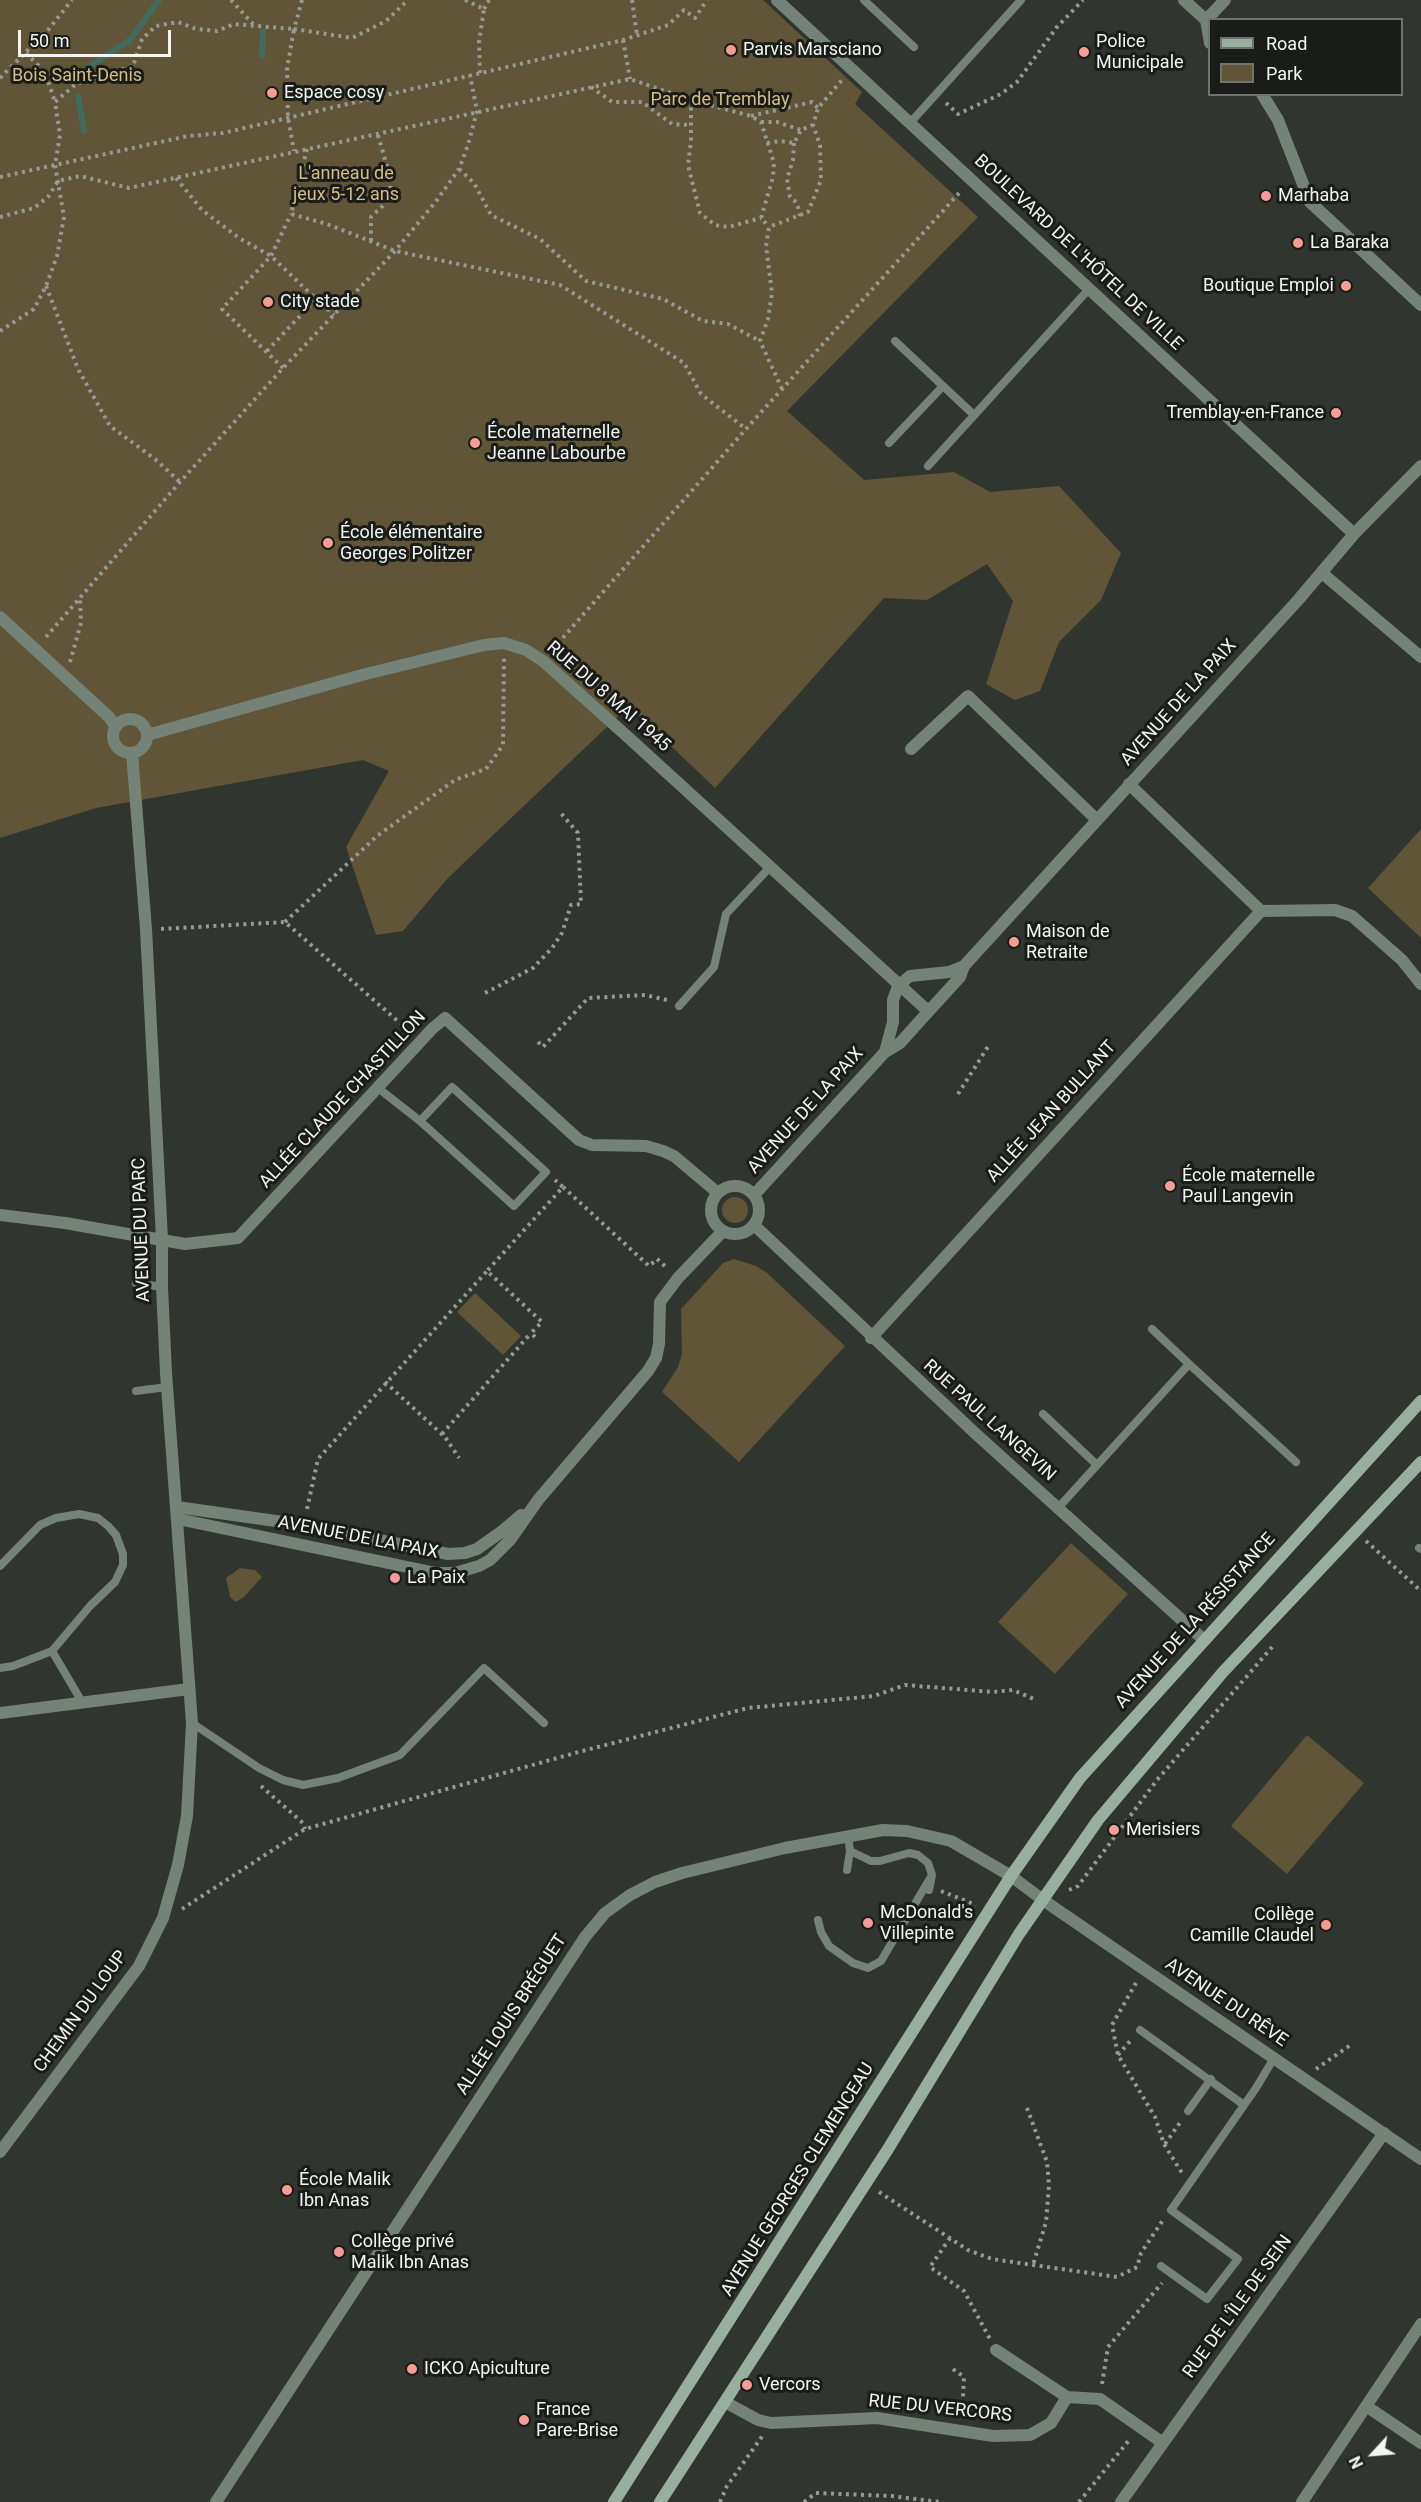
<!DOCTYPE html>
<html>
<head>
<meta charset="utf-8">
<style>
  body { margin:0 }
  #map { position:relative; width:1421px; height:2502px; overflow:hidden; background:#31352f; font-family:Roboto,sans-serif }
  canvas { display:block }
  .legend { position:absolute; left:1208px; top:18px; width:195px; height:78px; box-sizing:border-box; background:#1a1c19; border:2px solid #70736f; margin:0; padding:8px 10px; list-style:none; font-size:18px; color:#f2f5f1 }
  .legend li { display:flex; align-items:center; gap:12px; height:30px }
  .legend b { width:30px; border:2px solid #70736f }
  .north { position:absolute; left:1343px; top:2424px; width:60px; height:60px; -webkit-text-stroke:4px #1a1c19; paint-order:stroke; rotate:244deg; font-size:16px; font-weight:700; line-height:24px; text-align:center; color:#f2f5f1 }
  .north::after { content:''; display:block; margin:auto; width:21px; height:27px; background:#f2f5f1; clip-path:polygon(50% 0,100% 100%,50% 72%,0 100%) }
  .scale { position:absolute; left:18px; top:30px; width:153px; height:27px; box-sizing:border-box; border:3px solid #f2f5f1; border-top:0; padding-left:8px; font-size:18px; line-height:21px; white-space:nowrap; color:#f2f5f1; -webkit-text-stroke:4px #1a1c19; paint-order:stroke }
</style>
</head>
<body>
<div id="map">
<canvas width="1421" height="2502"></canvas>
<ul class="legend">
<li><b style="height:8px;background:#98af9f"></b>Road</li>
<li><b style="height:16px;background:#605536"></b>Park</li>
</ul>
<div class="north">N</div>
<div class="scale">50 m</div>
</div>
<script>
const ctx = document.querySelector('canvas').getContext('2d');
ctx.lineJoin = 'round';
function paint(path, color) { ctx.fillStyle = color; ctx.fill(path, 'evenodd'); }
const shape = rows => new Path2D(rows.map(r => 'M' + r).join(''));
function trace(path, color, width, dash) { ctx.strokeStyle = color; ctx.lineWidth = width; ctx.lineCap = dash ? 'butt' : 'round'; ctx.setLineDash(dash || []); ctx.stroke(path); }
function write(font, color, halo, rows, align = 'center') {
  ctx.font = font + ' Roboto,sans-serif'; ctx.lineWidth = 6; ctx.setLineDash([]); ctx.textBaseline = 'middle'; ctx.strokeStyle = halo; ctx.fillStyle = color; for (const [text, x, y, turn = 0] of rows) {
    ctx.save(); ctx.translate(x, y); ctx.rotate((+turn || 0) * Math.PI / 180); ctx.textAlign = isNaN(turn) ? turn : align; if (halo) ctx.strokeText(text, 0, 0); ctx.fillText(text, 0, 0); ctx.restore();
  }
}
const green = shape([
  [0,0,763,0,862,92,855,104,978,217,787,411,864,480,954,472,990,492,1059,486,1121,553,1101,600,1059,642,1040,691,1015,700,986,684,1013,601,987,564,927,600,884,598,715,788,629,706,448,878,403,931,376,935,346,847,389,771,363,760,96,808,0,838],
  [1421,829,1421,938,1368,888],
  '722 1210a13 13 0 1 1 26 0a13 13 0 1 1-26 0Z',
  [734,1259,756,1266,767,1273,845,1346,739,1462,662,1392,678,1367,682,1354,681,1309,723,1263],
  [475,1293,521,1336,503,1355,457,1312],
  [1071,1543,1128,1594,1055,1674,998,1622],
  [240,1568,255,1570,262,1577,244,1597,236,1602,230,1597,226,1578],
  [1307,1735,1364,1783,1287,1874,1231,1826]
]);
const stream = shape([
  [262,56,263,32],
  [78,74,130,40,159,0],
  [78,96,84,131]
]);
const path = shape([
  [231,0,253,24],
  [302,0,294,29,352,38,386,21,408,0],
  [465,0,484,9,479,42,480,73],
  [632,0,637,35],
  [484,9,489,0],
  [623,40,630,79],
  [26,53,45,72,55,102],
  [0,78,48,30,72,0],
  [591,87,612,102,642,102,672,124,690,125],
  [691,100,691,141,688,165,700,213,715,225,728,227,761,218],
  [946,103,958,114,1001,94,1017,82,1057,27,1083,0],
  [751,116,812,102,818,108],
  [761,122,777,122,801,130],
  [767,143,780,141,794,143,801,130,813,125],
  [794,143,793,160,787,179,790,197,797,203,800,216],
  [307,149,291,214,327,224,395,251,560,285,684,363,701,394,746,429],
  [459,169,474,183,491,215,540,239,586,281,663,299,703,321,728,324,760,341],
  [0,177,188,136,223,133,623,40,668,25,684,10,695,18,707,0],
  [176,178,202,210,239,238,271,256,316,299,266,352],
  [0,217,34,208,48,197,58,181,80,176,129,188,630,79,691,100,751,116,761,122,774,163,773,177,761,218,769,227],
  [371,241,371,217,389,200,391,180,377,132],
  [46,286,78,369,110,426,155,459,180,482],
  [316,299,334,315],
  [0,331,34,309,46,286,57,256,64,217,55,165,60,135,55,102,76,84,133,66,142,39,156,26,178,22,196,29,217,31,234,24,294,29,287,69,288,118,294,151],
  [283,368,222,309,271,256,291,214],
  [782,389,760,341,768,319,772,293,766,246,769,227,808,212,821,180,820,145,813,125,818,108,842,80],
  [46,637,180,482,283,368,395,251,437,200,459,169,468,145,477,111,470,75],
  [553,649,746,429,961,191],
  [70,662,81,623,80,599],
  [285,922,377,836,455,780,486,769,503,745,504,658],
  [161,929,285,922,409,1031],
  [485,993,533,968,552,948,562,933,571,905,581,904,578,833,559,811],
  [538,1042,543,1047,588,998,645,995,667,1000],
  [958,1094,989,1045],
  [563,1187,649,1266,657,1259,667,1268],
  [535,1337,531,1333,542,1322,487,1271,563,1187,555,1180],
  [385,1382,445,1437,459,1458],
  [442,1434,531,1333],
  [307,1509,318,1459,487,1271],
  [1366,1541,1421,1591],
  [261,1786,303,1823,305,1829],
  [1069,1890,1078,1886,1157,1780,1273,1646],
  [941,1891,976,1905],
  [182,1909,305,1829,575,1753,748,1708,874,1696,905,1685,993,1692,1013,1690,1036,1700],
  [1136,1983,1112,2025,1118,2055,1155,2117,1164,2144,1182,2173],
  [1118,2055,1131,2040],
  [1316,2069,1352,2044],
  [1027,2108,1047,2162,1049,2185,1046,2222,1033,2265],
  [1165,2144,1181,2121],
  [879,2192,968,2250,992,2259,1117,2277,1137,2267,1141,2253,1163,2220],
  [950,2238,930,2267,964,2291,990,2339],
  [953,2369,964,2377,962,2415],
  [1102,2384,1108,2347,1162,2283],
  [720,2502,727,2486,763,2435],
  [804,2502,816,2493,891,2496,940,2502],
  [1079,2502,1130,2439]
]);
const lane = shape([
  [864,0,914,47],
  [910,123,1021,0],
  [943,386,974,415],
  [889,443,943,386,895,341],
  [928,466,1089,289],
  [679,1006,714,967,726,914,770,867],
  [378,1088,420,1121,514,1206,546,1172,452,1087,420,1121],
  [136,1283,162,1287],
  [1152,1329,1189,1364],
  [136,1391,167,1387],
  [1043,1414,1097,1465],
  [1058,1508,1189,1364,1296,1462],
  [1419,1548,1421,1549],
  [0,1566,40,1525,56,1518,79,1514,98,1518,108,1526,116,1535,123,1554,123,1565,115,1582,90,1606,52,1651,13,1666,0,1668],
  [52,1651,82,1702],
  [192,1723,259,1768,283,1780,303,1785,338,1778,400,1755,484,1668,544,1723],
  [850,1851,871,1861,880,1861,909,1853,918,1855,928,1863,932,1875,929,1890],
  [847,1870,850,1851,848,1835],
  [818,1920,821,1932,829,1946,853,1963,868,1968,881,1961,932,1875],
  [1140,2030,1244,2105],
  [1188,2111,1211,2079],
  [1161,2266,1207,2299,1238,2259,1171,2210,1256,2088,1274,2058]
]);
const street = shape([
  [777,0,1354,534],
  [1184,0,1206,20],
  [1210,43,1206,20,1225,0],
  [1262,94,1278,120,1310,202,1421,305],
  [1322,573,1421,657],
  [0,617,109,717,116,727],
  '113 736a17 17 0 1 1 34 0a17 17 0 1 1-34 0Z',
  [147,735,362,675,484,645,504,643,526,650,543,661,629,738,928,1011],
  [911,749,968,696,1096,819],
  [1129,784,1261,911,1335,910,1352,916,1402,960,1421,984],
  [885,1052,893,1022,893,1000,898,986,910,976,949,972,964,966,1299,599,1354,534,1421,466],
  '711 1210a24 24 0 1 1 48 0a24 24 0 1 1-48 0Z',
  [754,1195,885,1052,900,1043,918,1023,960,977,964,966],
  [0,1215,65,1223,185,1244,238,1238,432,1029,445,1018,579,1140,592,1145,646,1146,663,1151,674,1156,718,1193],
  [754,1225,976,1434,1204,1640],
  [871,1338,1261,911],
  [177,1507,304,1525,448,1554,465,1553,477,1549,501,1532,521,1515],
  [178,1519,436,1573,455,1573,479,1566,490,1560,510,1540,538,1500,648,1371,656,1358,659,1344,660,1302,678,1278,723,1231],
  [0,1713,189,1689],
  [0,2152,139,1966,163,1918,178,1865,187,1816,192,1723,166,1373,162,1287,162,1239,146,929,132,753],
  [996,2350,1067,2397,1100,2399,1163,2443],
  [725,2402,758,2420,771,2423,877,2418,993,2436,1030,2435,1051,2423,1067,2397],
  [1366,2406,1421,2443],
  [216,2502,585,1937,605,1913,630,1895,655,1882,682,1873,785,1848,883,1830,907,1831,951,1841,1011,1876,1043,1900,1421,2159],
  [1121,2502,1384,2133],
  [1302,2502,1421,2324]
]);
const secondary = shape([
  [614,2502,1011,1876,1080,1778,1421,1401],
  [660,2502,888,2149,1019,1934,1098,1820,1223,1672,1421,1462]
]);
const markers = [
  [731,50,6,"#f59c94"],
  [1084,52,6,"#f59c94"],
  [272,93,6,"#f59c94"],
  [1266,196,6,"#f59c94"],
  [1298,243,6,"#f59c94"],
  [1346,286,6,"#f59c94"],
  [268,302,6,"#f59c94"],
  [1336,413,6,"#f59c94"],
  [475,443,6,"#f59c94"],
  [328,543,6,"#f59c94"],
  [1014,942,6,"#f59c94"],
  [1170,1186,6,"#f59c94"],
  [395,1578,6,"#f59c94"],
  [1114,1830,6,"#f59c94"],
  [868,1923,6,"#f59c94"],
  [1326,1925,6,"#f59c94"],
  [287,2190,6,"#f59c94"],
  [339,2252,6,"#f59c94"],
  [412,2369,6,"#f59c94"],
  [747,2385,6,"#f59c94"],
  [524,2420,6,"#f59c94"]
];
const poiNames = [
  ["Police",1096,42],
  ["Municipale",1096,63],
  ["Parvis Marsciano",743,50],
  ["Espace cosy",284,93],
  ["Marhaba",1278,196],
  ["La Baraka",1310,243],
  ["Boutique Emploi",1334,286,"right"],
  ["City stade",280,302],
  ["Tremblay-en-France",1324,413,"right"],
  ["École maternelle",487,433],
  ["Jeanne Labourbe",487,454],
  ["École élémentaire",340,533],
  ["Georges Politzer",340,554],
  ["Maison de",1026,932],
  ["Retraite",1026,953],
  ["École maternelle",1182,1176],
  ["Paul Langevin",1182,1197],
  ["La Paix",407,1578],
  ["Merisiers",1126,1830],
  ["McDonald's",880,1913],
  ["Villepinte",880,1934],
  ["Collège",1314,1915,"right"],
  ["Camille Claudel",1314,1936,"right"],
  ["École Malik",299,2180],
  ["Ibn Anas",299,2201],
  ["Collège privé",351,2242],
  ["Malik Ibn Anas",351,2263],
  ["ICKO Apiculture",424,2369],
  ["Vercors",759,2385],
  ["France",536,2410],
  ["Pare-Brise",536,2431]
];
const parkNames = [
  ["Bois Saint-Denis",77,76],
  ["Parc de Tremblay",720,100],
  ["L'anneau de",346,174],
  ["jeux 5-12 ans",346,195]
];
const streetNames = [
  ["BOULEVARD DE L'HÔTEL DE VILLE",1078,253,43],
  ["RUE DU 8 MAI 1945",608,697,41],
  ["AVENUE DE LA PAIX",1179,703,-48],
  ["ALLÉE CLAUDE CHASTILLON",343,1100,-47],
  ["AVENUE DE LA PAIX",806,1111,-48],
  ["ALLÉE JEAN BULLANT",1052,1112,-48],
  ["AVENUE DU PARC",142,1230,-92],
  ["RUE PAUL LANGEVIN",989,1421,42],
  ["AVENUE DE LA PAIX",358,1538,11],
  ["AVENUE DE LA RÉSISTANCE",1196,1621,-48],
  ["AVENUE DU RÊVE",1226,2003,34],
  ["CHEMIN DU LOUP",81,2012,-54],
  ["ALLÉE LOUIS BRÉGUET",512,2015,-57],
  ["AVENUE GEORGES CLEMENCEAU",798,2180,-58],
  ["RUE DE L'ÎLE DE SEIN",1238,2307,-54],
  ["RUE DU VERCORS",940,2409,6]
];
paint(green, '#605536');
trace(stream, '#426c62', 6);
trace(path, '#979a95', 4, [3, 4.5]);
trace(lane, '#748278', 8);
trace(street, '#748278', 12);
trace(secondary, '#98af9f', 12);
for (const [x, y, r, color] of markers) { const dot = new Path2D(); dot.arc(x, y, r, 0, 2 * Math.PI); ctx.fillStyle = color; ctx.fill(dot); trace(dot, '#1a1c19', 2); }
write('18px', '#f2f5f1', '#1a1c19', poiNames, 'left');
write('18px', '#d4be84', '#1a1c19', parkNames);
write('18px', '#f2f5f1', '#1a1c19', streetNames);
</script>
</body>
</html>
